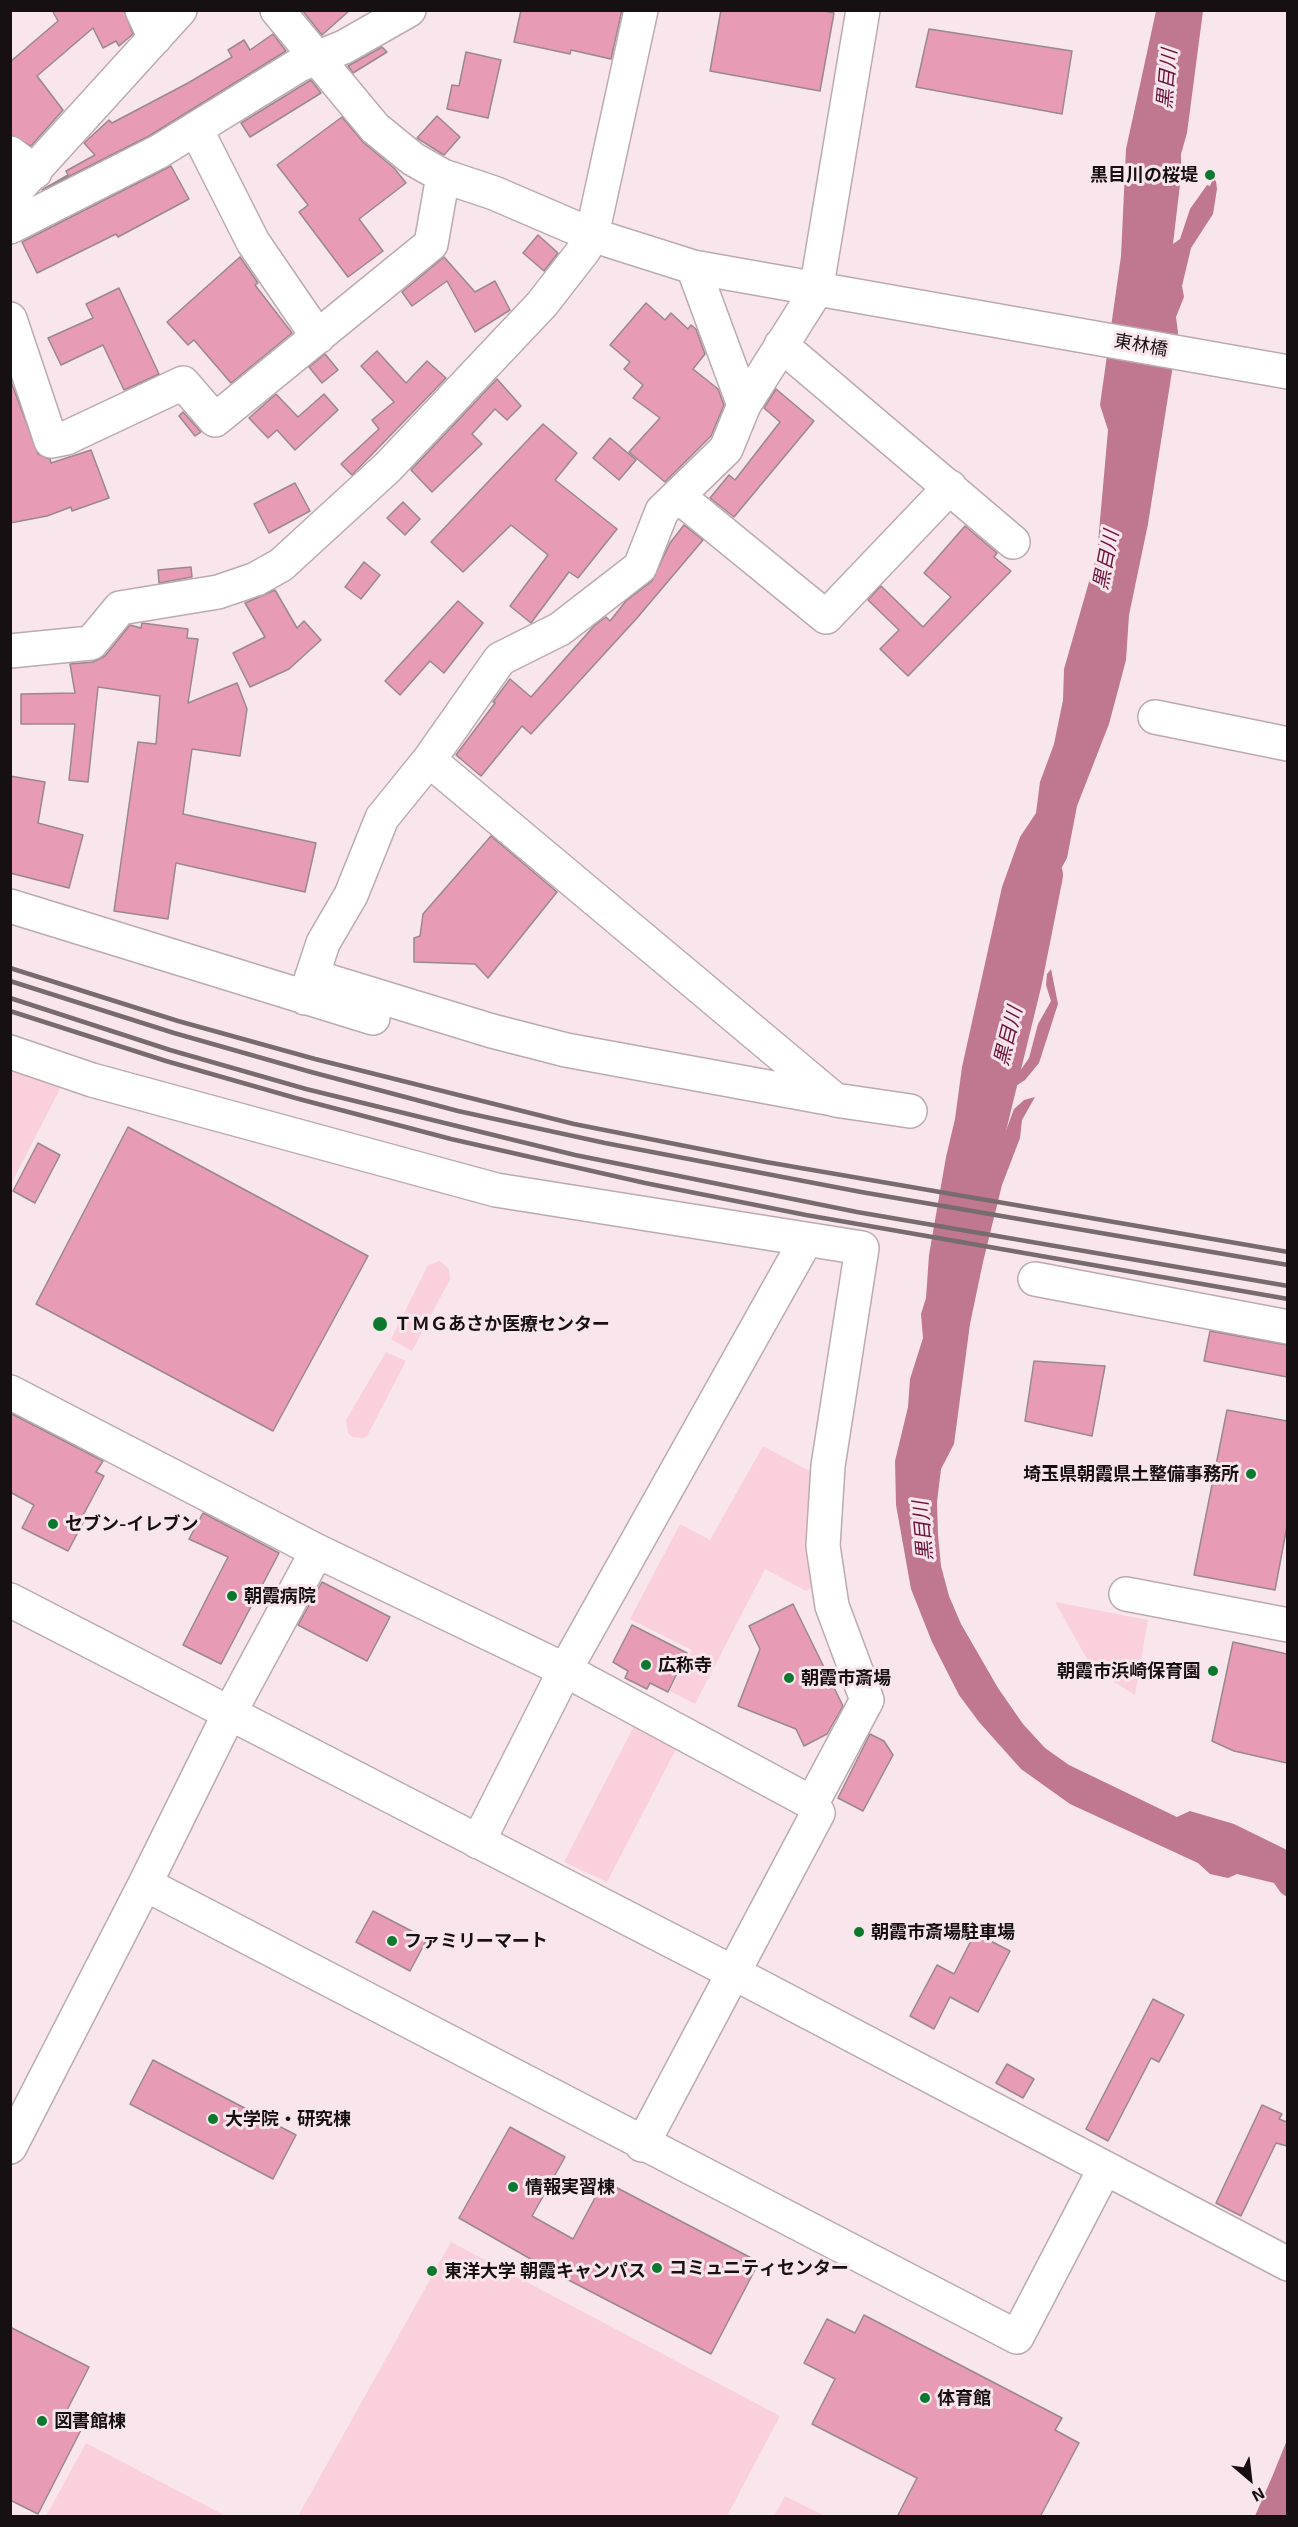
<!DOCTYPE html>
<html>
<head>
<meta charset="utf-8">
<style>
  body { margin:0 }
  #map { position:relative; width:1298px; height:2527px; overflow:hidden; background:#f9e6ec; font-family:"Exo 2",sans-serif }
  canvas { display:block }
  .frame { position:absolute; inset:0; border:12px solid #171012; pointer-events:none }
  .north { position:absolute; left:1220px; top:2449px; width:60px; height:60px; -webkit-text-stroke:4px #f9e6ec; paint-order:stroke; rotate:152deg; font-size:16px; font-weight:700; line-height:24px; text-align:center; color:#171012 }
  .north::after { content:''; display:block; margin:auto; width:21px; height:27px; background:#171012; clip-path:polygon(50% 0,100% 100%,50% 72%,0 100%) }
</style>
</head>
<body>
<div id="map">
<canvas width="1298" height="2527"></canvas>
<div class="frame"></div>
<div class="north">N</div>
</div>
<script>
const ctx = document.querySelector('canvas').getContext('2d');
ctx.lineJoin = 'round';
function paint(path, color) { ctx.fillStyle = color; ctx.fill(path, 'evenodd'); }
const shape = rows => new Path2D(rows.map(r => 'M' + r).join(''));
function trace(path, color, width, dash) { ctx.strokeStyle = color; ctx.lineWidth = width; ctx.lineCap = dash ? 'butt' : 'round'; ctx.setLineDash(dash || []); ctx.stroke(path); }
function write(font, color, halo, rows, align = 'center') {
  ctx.font = font + ' "Exo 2","Noto Sans JP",sans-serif'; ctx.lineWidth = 6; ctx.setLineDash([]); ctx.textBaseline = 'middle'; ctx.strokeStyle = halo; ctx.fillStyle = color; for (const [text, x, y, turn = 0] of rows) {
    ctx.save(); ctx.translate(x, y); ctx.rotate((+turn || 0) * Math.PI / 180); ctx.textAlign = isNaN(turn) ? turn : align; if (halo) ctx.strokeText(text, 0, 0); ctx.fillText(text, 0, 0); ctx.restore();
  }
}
const green = shape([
  [11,1068,63,1083,11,1184],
  [440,1261,449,1269,450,1279,412,1351,391,1339,428,1265],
  [386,1352,406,1361,367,1436,363,1438,352,1437,348,1433,346,1420],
  [763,1446,815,1474,818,1584,806,1591,765,1569,695,1704,670,1691,692,1650,630,1619,680,1524,710,1540],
  [1055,1602,1148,1620,1135,1695,1092,1668],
  [634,1726,676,1749,607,1882,564,1862],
  [451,2242,780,2416,727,2516,298,2516],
  [86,2443,226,2516,46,2516],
  [785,2496,825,2516,774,2516]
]);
const water = shape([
  [1156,11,1203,11,1187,133,1181,154,1181,176,1173,244,1180,239,1190,209,1207,185,1210,186,1213,179,1216,181,1217,189,1213,214,1191,248,1182,286,1184,297,1176,317,1178,333,1148,524,1129,615,1126,660,1109,724,1077,806,1067,858,1052,885,1045,924,1041,929,1028,930,1019,934,1015,947,1016,965,1001,1014,998,1051,992,1077,995,1088,1009,1066,1012,1064,1020,1071,1029,1058,1038,1024,1051,1001,1046,985,1047,974,1051,969,1058,1004,1039,1063,1025,1080,1008,1091,1001,1105,1000,1119,991,1134,995,1148,1001,1144,1014,1109,1024,1100,1035,1097,1022,1120,1020,1138,1002,1185,983,1262,970,1324,954,1444,941,1469,937,1502,938,1535,941,1566,949,1596,961,1624,998,1688,1023,1724,1045,1748,1069,1765,1177,1817,1190,1811,1234,1824,1287,1850,1287,1897,1281,1893,1274,1883,1237,1874,1228,1878,1210,1874,1198,1863,1070,1804,1021,1769,979,1722,959,1695,932,1642,911,1589,896,1505,895,1461,908,1407,910,1379,923,1338,921,1314,926,1298,929,1255,946,1157,955,1119,962,1067,1002,887,1020,837,1036,813,1040,782,1054,744,1063,700,1064,669,1097,554,1108,430,1100,405,1121,256,1126,149],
  [1287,2440,1287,2516,1255,2516,1272,2477]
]);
const river = shape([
  [983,1141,1022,981,1043,875]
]);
const building = shape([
  [52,10,124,10,133,34,119,46,116,41,103,48,93,28,37,76,63,110,31,146,10,135,10,62,58,21,52,10],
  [302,10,350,10,322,35,302,10],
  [521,10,622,10,611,59,571,50,570,54,514,42,521,10],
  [721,10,818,10,834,13,820,91,710,71,721,10],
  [929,29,1072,51,1062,114,916,87,929,29],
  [273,34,286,51,149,136,42,190,68,175,66,171,95,155,84,143,109,120,112,123,188,83,232,57,228,50,244,40,250,50,273,34],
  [382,47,387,52,353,73,348,66,382,47],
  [466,52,501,60,488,118,447,109,452,85,459,86,466,52],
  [311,80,321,93,250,137,241,123,311,80],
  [437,116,460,137,444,155,417,138,437,116],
  [342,117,363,142,394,168,406,183,359,219,383,251,348,277,299,212,308,205,277,165,342,117],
  [171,166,189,199,118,237,116,234,37,273,22,242,171,166],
  [538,235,558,253,544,271,523,253,538,235],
  [240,257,258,283,255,285,292,333,231,383,194,340,188,345,167,322,240,257],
  [444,257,475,292,495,281,510,310,475,332,447,281,412,306,402,292,444,257],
  [119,288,159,374,124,390,103,345,61,365,48,338,93,318,86,304,119,288],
  [646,303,665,320,671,313,688,329,691,325,696,329,705,354,693,369,718,389,724,405,711,436,665,482,629,452,660,418,633,398,643,385,624,369,630,362,610,345,646,303],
  [377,351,406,383,427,361,446,378,352,475,341,464,379,429,372,420,394,402,361,366,377,351],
  [325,354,338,370,322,383,309,367,325,354],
  [10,379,38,454,50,459,51,463,91,450,109,498,72,511,71,507,47,516,10,523,10,379],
  [497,379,521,406,507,420,495,409,472,434,482,444,432,492,411,470,497,379],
  [776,389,814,421,734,517,710,498,729,475,735,480,780,422,764,408,776,389],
  [276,394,298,417,324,394,338,410,295,450,277,430,268,438,249,418,276,394],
  [183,412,201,432,195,436,179,416,183,412],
  [543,424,577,453,555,480,617,529,578,578,569,572,531,623,510,606,548,555,511,525,463,572,431,542,543,424],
  [610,438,636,460,619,480,593,458,610,438],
  [295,483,310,511,269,533,254,504,295,483],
  [403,502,420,519,405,535,387,518,403,502],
  [684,525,703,540,637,618,531,734,522,726,481,776,456,755,495,703,493,702,510,679,531,697,594,626,606,617,610,621,626,601,652,581,670,543,684,525],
  [965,526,997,553,994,557,1011,571,908,676,880,649,899,630,868,600,881,586,923,627,951,597,924,573,965,526],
  [364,562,380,575,361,599,345,587,364,562],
  [191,567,192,577,159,583,158,570,191,567],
  [275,590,297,628,304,621,321,640,289,669,250,687,233,653,265,637,245,603,275,590],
  [458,601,483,623,444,673,430,661,400,695,385,681,458,601],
  [142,623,188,629,187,638,198,639,188,703,237,683,247,709,240,756,192,749,183,814,316,843,305,892,176,863,168,919,114,911,138,742,156,744,160,696,98,687,88,782,69,780,75,724,21,724,21,694,75,693,70,664,93,662,105,656,130,625,141,628,142,623],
  [10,776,45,782,38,823,83,835,69,888,10,873,10,776],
  [491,836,557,892,488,978,475,964,414,962,414,938,420,936,423,914,491,836],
  [128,1127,368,1256,273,1431,36,1304,128,1127],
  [38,1143,60,1155,35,1203,13,1191,38,1143],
  [1210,1331,1287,1345,1287,1377,1204,1361,1210,1331],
  [1034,1361,1105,1366,1092,1436,1025,1421,1034,1361],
  [1227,1410,1287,1421,1287,1526,1275,1590,1194,1575,1227,1410],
  [10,1413,103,1461,96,1472,104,1476,81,1519,84,1521,68,1551,22,1528,34,1505,10,1492,10,1413],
  [203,1513,279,1553,221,1664,183,1645,228,1557,189,1539,203,1513],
  [322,1582,390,1617,367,1661,298,1625,322,1582],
  [793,1604,843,1706,827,1734,804,1746,796,1729,738,1706,760,1649,749,1626,793,1604],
  [632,1625,687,1653,668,1692,650,1683,647,1689,625,1678,628,1671,613,1662,632,1625],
  [1233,1642,1287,1654,1287,1763,1234,1751,1212,1741,1233,1642],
  [870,1734,884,1741,893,1755,863,1811,838,1798,870,1734],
  [373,1911,427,1939,410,1971,356,1942,373,1911],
  [975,1933,1010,1951,978,2012,950,1997,934,2029,910,2016,937,1965,954,1974,975,1933],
  [1153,1999,1184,2015,1159,2062,1151,2058,1108,2141,1086,2129,1153,1999],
  [153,2060,296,2135,273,2179,130,2104,153,2060],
  [1007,2064,1034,2079,1023,2098,996,2083,1007,2064],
  [1262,2105,1282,2114,1279,2119,1287,2122,1287,2146,1276,2143,1241,2216,1216,2203,1262,2105],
  [510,2127,565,2157,532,2216,573,2239,604,2181,759,2262,711,2354,555,2273,459,2218,510,2127],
  [864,2315,1062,2418,1055,2430,1079,2443,1040,2517,897,2517,917,2478,812,2424,835,2379,804,2363,827,2319,855,2333,864,2315],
  [10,2327,89,2367,64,2416,83,2426,38,2514,10,2500,10,2327]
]);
const minor = shape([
  [142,10,155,38],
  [277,10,375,128,413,159,443,176,494,193,592,235,693,267,1288,372],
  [196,129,253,242,318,337],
  [10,153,35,172],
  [10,197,180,10],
  [10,227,158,152,299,65,344,47,409,10],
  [693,267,744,405],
  [10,319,51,441,66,438,183,383,215,420,431,244,443,176],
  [781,345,1013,542],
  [678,496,826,617,950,487],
  [10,651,91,643,120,608,218,592,256,579,281,565,388,467,542,304,584,250,592,235,641,10],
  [1155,717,1288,744],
  [429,760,835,1100,910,1111],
  [10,906,373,1018],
  [312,976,492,1031,566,1050,833,1099],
  [305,998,323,943,351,895,382,818,429,760,500,659,560,629,640,567,662,511,726,449,744,405,816,291,863,10],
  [10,1052,92,1080,496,1190,862,1248,828,1466,823,1546,832,1606,867,1700,812,1803],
  [1035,1279,1288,1327],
  [10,1392,317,1551,565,1670,812,1803,818,1813,642,2145],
  [1126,1594,1288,1625],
  [10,1600,732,1972,1288,2264],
  [478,1842,565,1670,806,1240],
  [145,1884,1017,2337,1105,2168],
  [10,2147,145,1884,230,1712,317,1551]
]);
const rail = shape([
  [10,968,178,1021,315,1059,574,1124,766,1162,1288,1252],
  [10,981,174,1033,311,1072,458,1111,605,1143,861,1192,1288,1265],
  [10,998,170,1050,306,1089,575,1155,857,1212,1288,1286],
  [10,1011,166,1061,299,1099,451,1139,645,1183,806,1215,1288,1299]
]);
const markers = [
  [1210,175,6,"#0a792e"],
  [380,1324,8,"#0a792e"],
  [1251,1474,6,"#0a792e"],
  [53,1524,6,"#0a792e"],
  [232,1596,6,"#0a792e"],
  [646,1665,6,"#0a792e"],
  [1213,1671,6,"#0a792e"],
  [789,1678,6,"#0a792e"],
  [859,1932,6,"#0a792e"],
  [392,1941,6,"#0a792e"],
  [213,2119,6,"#0a792e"],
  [513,2187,6,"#0a792e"],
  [657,2268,6,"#0a792e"],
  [432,2271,6,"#0a792e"],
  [925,2398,6,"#0a792e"],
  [42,2421,6,"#0a792e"]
];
const poiNames = [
  ["黒目川の桜堤",1198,175,"right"],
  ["ＴＭＧあさか医療センター",394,1324],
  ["埼玉県朝霞県土整備事務所",1239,1474,"right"],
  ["セブン-イレブン",65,1524],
  ["朝霞病院",244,1596],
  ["広称寺",658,1665],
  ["朝霞市浜崎保育園",1201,1671,"right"],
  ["朝霞市斎場",801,1678],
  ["朝霞市斎場駐車場",871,1932],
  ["ファミリーマート",404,1941],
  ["大学院・研究棟",225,2119],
  ["情報実習棟",525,2187],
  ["コミュニティセンター",669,2268],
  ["東洋大学 朝霞キャンパス",444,2271],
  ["体育館",937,2398],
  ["図書館棟",54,2421]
];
const streetNames = [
  ["東林橋",1141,345,10]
];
const waterNames = [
  ["黒目川",1167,79,-85],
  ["黒目川",1106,560,-79],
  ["黒目川",1008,1036,-76],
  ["黒目川",923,1531,-95]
];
paint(green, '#fad0dd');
paint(water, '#c07790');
trace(river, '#c07790', 40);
paint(building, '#e89bb5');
trace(building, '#99888d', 1.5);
trace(minor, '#bcaab0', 36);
trace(minor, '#fff', 33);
trace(rail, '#776b6e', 4.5);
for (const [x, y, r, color] of markers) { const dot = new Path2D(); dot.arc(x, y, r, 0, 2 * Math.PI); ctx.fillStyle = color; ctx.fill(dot); trace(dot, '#f9e6ec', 2); }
write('bold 18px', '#171012', '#f9e6ec', poiNames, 'left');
write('18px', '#171012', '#f9e6ec', streetNames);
write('italic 20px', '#6c133d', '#f9e6ec', waterNames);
</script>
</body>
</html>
